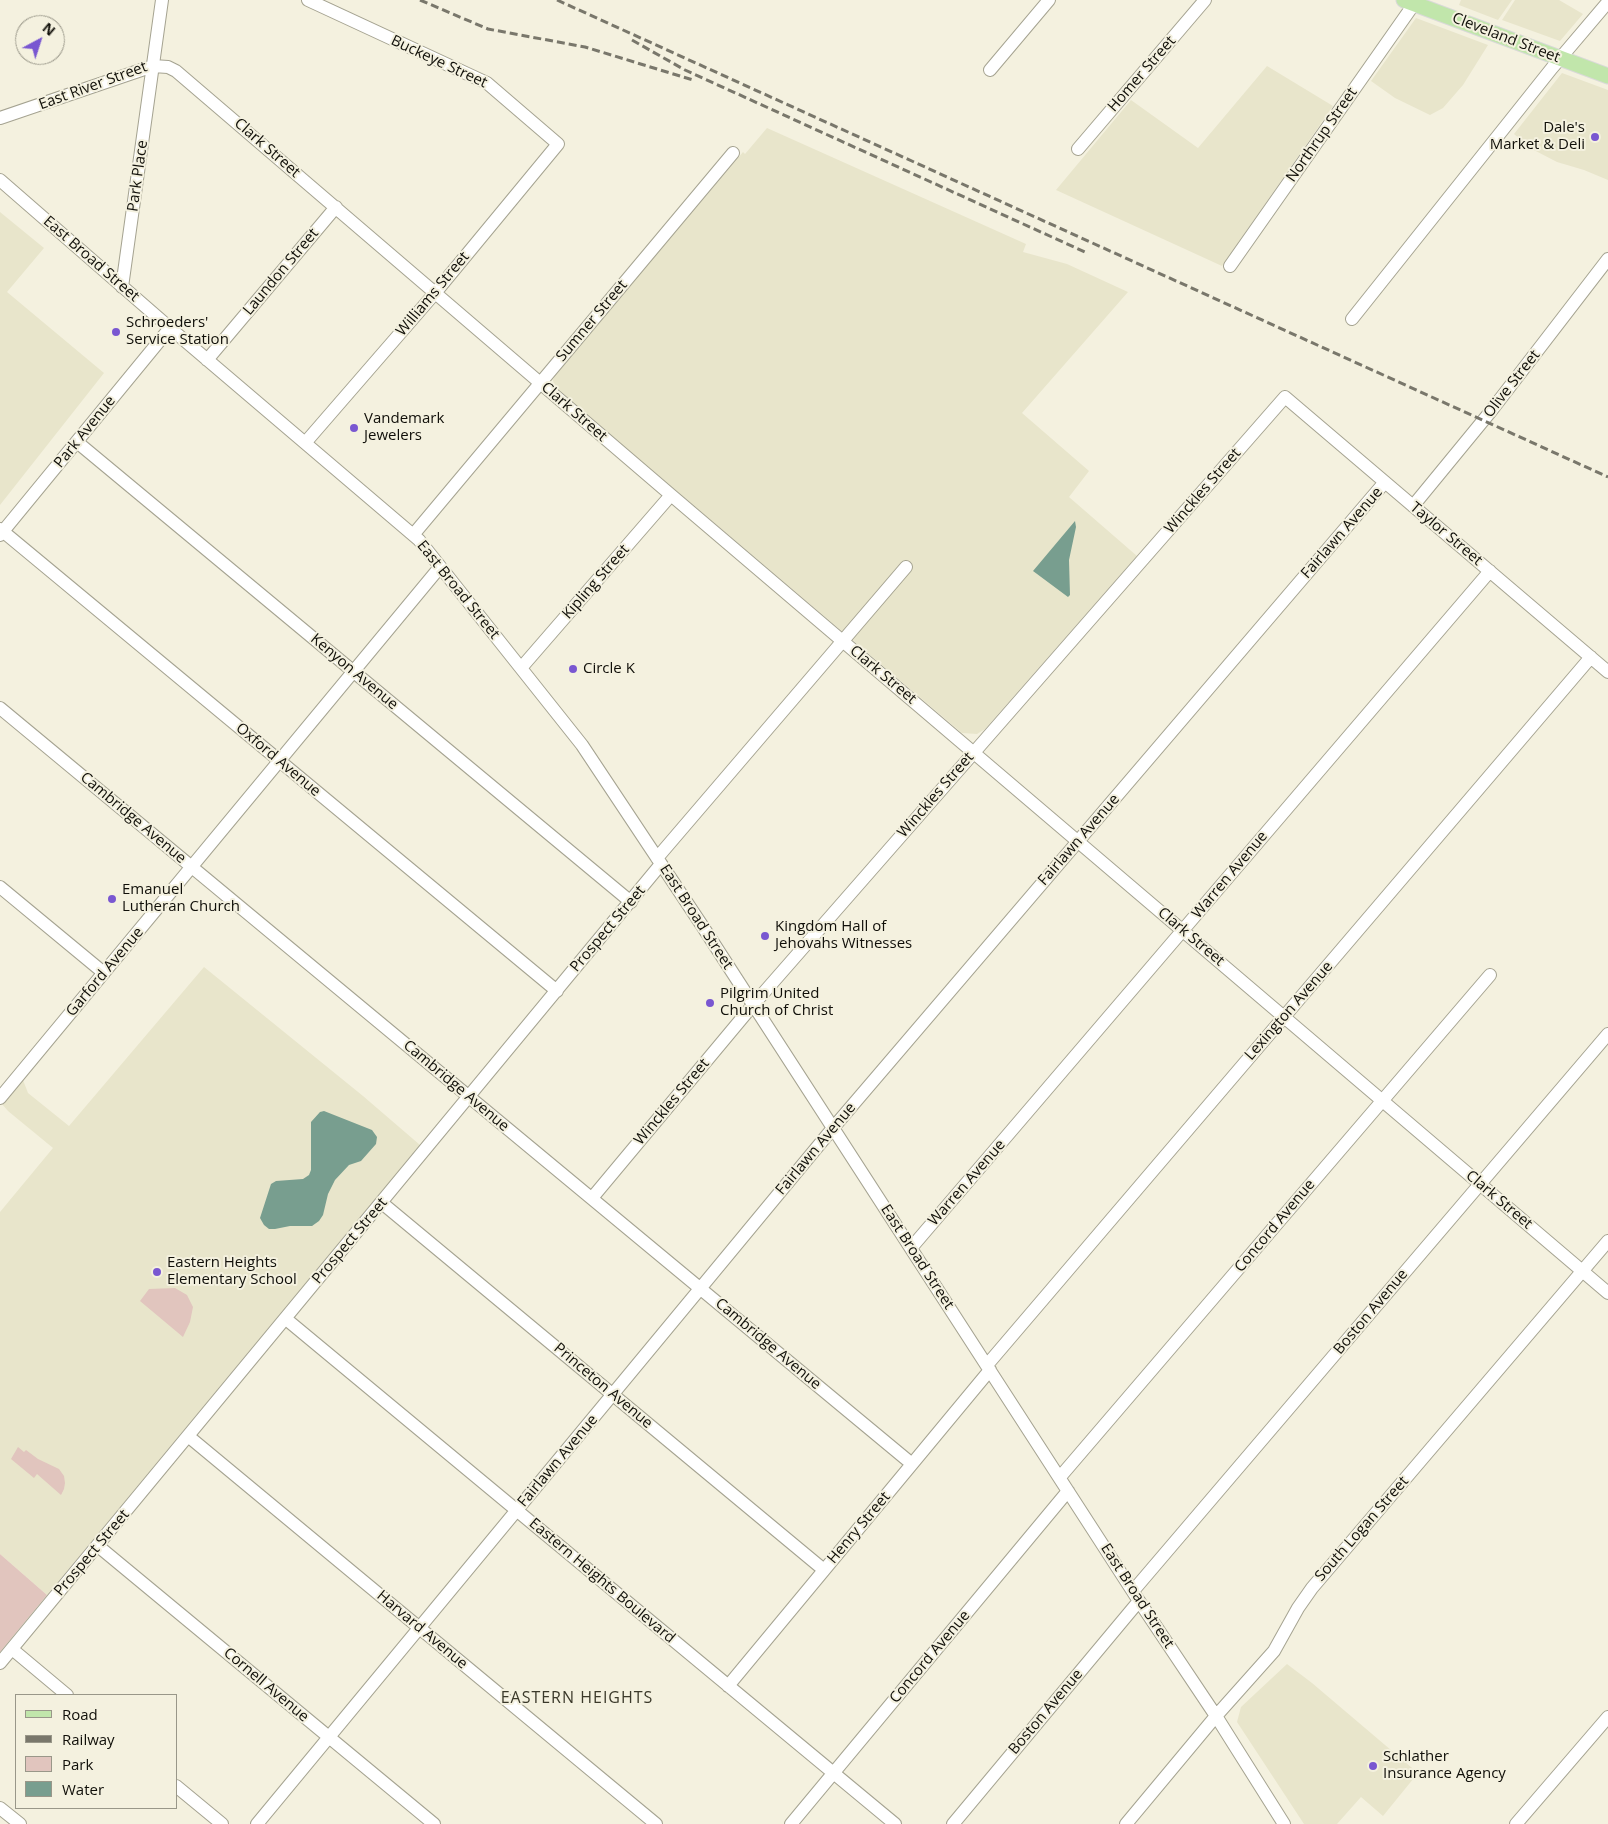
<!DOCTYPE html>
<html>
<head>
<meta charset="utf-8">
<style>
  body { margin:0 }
  #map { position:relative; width:1608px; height:1824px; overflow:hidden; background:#f4f1df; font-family:"Open Sans",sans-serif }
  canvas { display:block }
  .legend { position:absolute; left:15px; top:1694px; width:162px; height:115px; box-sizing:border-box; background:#f4f1df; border:1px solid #999789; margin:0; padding:6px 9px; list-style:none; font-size:15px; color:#100f09 }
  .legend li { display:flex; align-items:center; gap:10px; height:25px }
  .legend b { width:25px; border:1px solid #999789 }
  .north { position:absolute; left:15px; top:15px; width:50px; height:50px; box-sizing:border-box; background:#f4f1df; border:1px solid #999789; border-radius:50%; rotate:40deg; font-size:14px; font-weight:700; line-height:20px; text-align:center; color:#100f09 }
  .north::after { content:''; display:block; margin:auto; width:18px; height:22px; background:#7957d1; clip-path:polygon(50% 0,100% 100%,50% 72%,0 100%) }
</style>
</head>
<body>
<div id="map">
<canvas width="1608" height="1824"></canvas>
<ul class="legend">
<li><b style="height:6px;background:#c1e6ab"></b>Road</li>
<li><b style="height:6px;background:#79776b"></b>Railway</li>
<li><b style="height:14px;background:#e1c5be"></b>Park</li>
<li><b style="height:14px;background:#789e8f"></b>Water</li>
</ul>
<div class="north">N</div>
</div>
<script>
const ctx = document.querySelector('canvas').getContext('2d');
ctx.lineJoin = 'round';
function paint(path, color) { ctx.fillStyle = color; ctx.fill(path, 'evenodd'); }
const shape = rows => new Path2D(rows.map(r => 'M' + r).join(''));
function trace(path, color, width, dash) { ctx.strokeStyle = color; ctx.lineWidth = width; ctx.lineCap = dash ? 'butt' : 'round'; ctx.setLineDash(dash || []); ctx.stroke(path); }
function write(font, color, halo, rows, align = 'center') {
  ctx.font = font + ' "Open Sans",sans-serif'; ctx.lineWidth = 4; ctx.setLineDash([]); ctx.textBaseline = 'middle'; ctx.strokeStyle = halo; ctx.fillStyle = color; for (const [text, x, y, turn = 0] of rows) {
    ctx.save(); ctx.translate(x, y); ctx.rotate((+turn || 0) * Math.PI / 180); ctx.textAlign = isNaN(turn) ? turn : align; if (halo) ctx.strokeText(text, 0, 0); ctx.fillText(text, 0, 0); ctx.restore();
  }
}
const built = shape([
  [1461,0,1512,0,1498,20,1459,5],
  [1515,0,1559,0,1583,14,1560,41,1502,20],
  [1416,18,1488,45,1463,85,1443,108,1430,115,1395,98,1371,81],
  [1267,66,1333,106,1222,266,1056,190,1131,100,1198,148],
  [1562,73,1608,90,1608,180,1584,170,1557,162,1530,148,1514,134],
  [767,128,1026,244,1023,252,1067,264,1128,292,1022,413,1089,471,1069,497,1137,556,985,729,977,734,962,733,554,387,553,380,555,375,743,152,745,154],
  [0,212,44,248,7,292,104,373,0,505],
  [204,967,363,1096,420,1145,47,1595,0,1554,0,1212,53,1148,8,1111,2,1104,23,1080,28,1093,69,1126],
  [1287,1664,1312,1683,1418,1773,1383,1816,1361,1797,1337,1824,1304,1824,1237,1722,1241,1707]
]);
const green = shape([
  [175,1288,187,1295,193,1307,190,1322,183,1337,140,1301,149,1289],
  [18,1447,24,1452,26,1450,38,1459,59,1469,64,1476,65,1483,64,1489,61,1495,37,1474,34,1478,11,1459],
  [0,1554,47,1595,0,1652]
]);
const water = shape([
  [1075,521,1076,527,1069,560,1070,595,1068,597,1033,571],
  [324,1111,372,1130,377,1137,376,1144,361,1161,349,1165,335,1180,328,1194,323,1215,319,1221,312,1226,290,1226,275,1229,269,1229,264,1225,260,1218,271,1184,276,1181,303,1179,309,1175,311,1170,311,1122,320,1112]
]);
const minor = shape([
  [990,70,1049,0],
  [0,118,153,66,168,67,176,71,671,495,1608,1293],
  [1078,149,1205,0],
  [0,180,170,328,419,540,582,745,703,927,1139,1601,1216,1716,1284,1824],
  [1230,266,1414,4],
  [122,287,162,0],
  [1352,319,1552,68,1608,2],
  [207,360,336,207],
  [77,442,631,902],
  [305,443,435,293,558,144,487,83,308,0],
  [1413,506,1491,411,1608,259],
  [0,529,557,991],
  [0,535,170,328],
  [413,535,733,153],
  [521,668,671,495],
  [0,708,912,1464],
  [657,858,906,567],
  [0,887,104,973],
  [0,1098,440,567],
  [592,1198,753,1005,1285,397,1608,672],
  [382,1203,824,1570],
  [911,1248,1490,571],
  [286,1319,895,1824],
  [987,1365,1591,657],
  [188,1436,656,1824],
  [1060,1477,1490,975],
  [98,1546,434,1824],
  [1133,1591,1608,1034],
  [12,1649,67,1695],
  [0,1663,661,864],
  [728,1686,990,1370],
  [176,1786,222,1824],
  [0,1808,20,1824],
  [257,1824,833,1128,1385,482],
  [791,1824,1068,1491],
  [953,1824,1139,1601],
  [1126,1824,1216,1716,1274,1651,1298,1608,1312,1588,1608,1241],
  [1516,1824,1608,1717]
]);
const major = shape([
  [1404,0,1608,76]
]);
const rail = shape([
  [420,0,488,29,585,47,693,80],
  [557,0,1608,477],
  [632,40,685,70,1087,253]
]);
const markers = [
  [1595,137,5,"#7957d1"],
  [116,332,5,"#7957d1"],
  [354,428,5,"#7957d1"],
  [573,669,5,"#7957d1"],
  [112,899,5,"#7957d1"],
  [765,936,5,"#7957d1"],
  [710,1003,5,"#7957d1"],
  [157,1272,5,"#7957d1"],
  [1373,1766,5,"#7957d1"]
];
const streetNames = [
  ["Cleveland Street",1506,38,21],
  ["Buckeye Street",439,62,25],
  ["Homer Street",1142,74,-49],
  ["East River Street",93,86,-20],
  ["Northrup Street",1322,135,-55],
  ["Clark Street",267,148,41],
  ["Park Place",138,176,-82],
  ["East Broad Street",91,259,41],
  ["Laundon Street",281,272,-50],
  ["Williams Street",433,294,-50],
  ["Sumner Street",592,321,-50],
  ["Olive Street",1512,384,-52],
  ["Clark Street",574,412,41],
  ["Park Avenue",85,432,-51],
  ["Winckles Street",1203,491,-49],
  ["Fairlawn Avenue",1342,533,-49],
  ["Taylor Street",1446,534,40],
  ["Kipling Street",596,582,-49],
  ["East Broad Street",458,590,51],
  ["Kenyon Avenue",354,672,40],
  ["Clark Street",883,675,40],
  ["Oxford Avenue",278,760,40],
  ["Winckles Street",936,795,-49],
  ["Cambridge Avenue",133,818,40],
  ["Fairlawn Avenue",1079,840,-49],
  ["Warren Avenue",1230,875,-50],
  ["East Broad Street",696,917,57],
  ["Prospect Street",608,929,-50],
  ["Clark Street",1191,937,40],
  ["Garford Avenue",105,972,-50],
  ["Lexington Avenue",1289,1011,-49],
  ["Cambridge Avenue",456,1086,40],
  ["Winckles Street",672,1102,-50],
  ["Fairlawn Avenue",816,1149,-50],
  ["Warren Avenue",967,1183,-49],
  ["Clark Street",1499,1200,40],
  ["Concord Avenue",1275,1226,-50],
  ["Prospect Street",350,1241,-50],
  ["East Broad Street",917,1257,57],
  ["Boston Avenue",1371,1312,-50],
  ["Cambridge Avenue",768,1344,40],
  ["Princeton Avenue",603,1386,40],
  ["Fairlawn Avenue",558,1461,-50],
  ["Henry Street",859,1528,-50],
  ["South Logan Street",1362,1529,-49],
  ["Prospect Street",92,1553,-50],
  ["Eastern Heights Boulevard",602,1581,40],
  ["East Broad Street",1137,1596,57],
  ["Harvard Avenue",422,1630,40],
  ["Concord Avenue",930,1657,-50],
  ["Cornell Avenue",266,1685,40],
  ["Boston Avenue",1046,1712,-50]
];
const poiNames = [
  ["Dale's",1585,128,"right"],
  ["Market & Deli",1585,145,"right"],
  ["Schroeders'",126,323],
  ["Service Station",126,340],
  ["Vandemark",364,419],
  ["Jewelers",364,436],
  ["Circle K",583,669],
  ["Emanuel",122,890],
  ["Lutheran Church",122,907],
  ["Kingdom Hall of",775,927],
  ["Jehovahs Witnesses",775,944],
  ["Pilgrim United",720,994],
  ["Church of Christ",720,1011],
  ["Eastern Heights",167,1263],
  ["Elementary School",167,1280],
  ["Schlather",1383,1757],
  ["Insurance Agency",1383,1774]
];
const neighbourhoodNames = [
  ["EASTERN HEIGHTS",577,1698]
];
paint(built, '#e8e5cb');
paint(green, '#e1c5be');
paint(water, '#789e8f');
trace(minor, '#a5a391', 14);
trace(major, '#d9d9d8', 17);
trace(minor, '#fff', 12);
trace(major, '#c1e6ab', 15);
trace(rail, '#79776b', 3, [8, 4]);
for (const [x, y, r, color] of markers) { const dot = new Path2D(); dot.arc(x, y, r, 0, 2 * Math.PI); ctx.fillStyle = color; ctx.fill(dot); trace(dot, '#f4f1df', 2); }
write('15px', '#100f09', '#f4f1df', streetNames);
write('15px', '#100f09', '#f4f1df', poiNames, 'left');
ctx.letterSpacing = '1px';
write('16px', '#3b392a', '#f4f1df', neighbourhoodNames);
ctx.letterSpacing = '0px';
</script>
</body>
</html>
